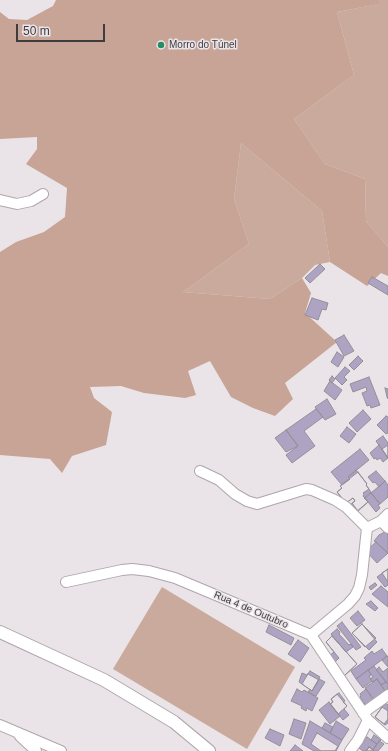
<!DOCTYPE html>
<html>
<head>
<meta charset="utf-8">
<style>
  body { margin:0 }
  #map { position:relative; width:388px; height:751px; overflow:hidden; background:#eae3e8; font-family:Helvetica,sans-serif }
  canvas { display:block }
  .scale { position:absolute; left:16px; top:24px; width:89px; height:18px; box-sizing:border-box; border:2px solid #3f3c3e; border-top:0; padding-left:5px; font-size:12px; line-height:14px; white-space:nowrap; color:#3f3c3e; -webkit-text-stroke:3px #eae3e8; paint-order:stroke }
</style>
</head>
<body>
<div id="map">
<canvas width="388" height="751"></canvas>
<div class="scale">50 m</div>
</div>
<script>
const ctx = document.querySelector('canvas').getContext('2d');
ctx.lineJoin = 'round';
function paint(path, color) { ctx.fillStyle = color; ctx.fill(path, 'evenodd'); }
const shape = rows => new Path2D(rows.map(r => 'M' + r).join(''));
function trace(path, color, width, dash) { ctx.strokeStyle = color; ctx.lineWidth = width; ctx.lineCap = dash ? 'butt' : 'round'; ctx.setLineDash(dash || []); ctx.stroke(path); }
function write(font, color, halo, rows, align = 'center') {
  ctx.font = font + ' Helvetica,sans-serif'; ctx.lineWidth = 3; ctx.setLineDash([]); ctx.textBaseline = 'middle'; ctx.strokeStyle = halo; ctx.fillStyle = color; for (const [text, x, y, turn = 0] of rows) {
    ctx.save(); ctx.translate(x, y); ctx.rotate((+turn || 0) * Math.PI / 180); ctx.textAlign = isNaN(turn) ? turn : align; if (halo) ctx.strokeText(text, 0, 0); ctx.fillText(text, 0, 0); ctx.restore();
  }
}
const green = shape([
  [379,0,388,0,388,247,366,221,365,179,325,164,294,119,354,75,337,12,378,4],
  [241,143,322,211,330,262,315,265,302,278,270,299,183,292,249,244,234,199],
  [162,587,295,667,247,749,113,669]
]);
const forest = shape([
  [56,0,379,0,379,4,337,12,354,75,294,119,325,164,365,179,366,221,388,247,388,276,381,273,367,286,330,262,322,211,241,143,234,199,249,244,183,292,270,299,302,278,311,293,305,313,337,342,285,383,293,399,275,416,253,408,231,397,210,361,188,371,196,395,185,398,144,393,121,386,90,387,94,398,112,412,106,445,72,456,62,473,50,459,0,455,0,252,16,242,44,232,65,217,67,188,26,164,37,149,37,137,0,139,0,12,9,19,27,20,53,6]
]);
const building = shape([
  [320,264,325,269,310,283,305,278,320,264],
  [372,277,388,286,388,295,368,283,372,277],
  [312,298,328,303,326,310,322,309,318,320,305,315,312,298],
  [344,335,354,351,344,356,335,340,344,335],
  [337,352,344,357,338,367,331,362,337,352],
  [358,356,363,361,354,370,349,365,358,356],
  [345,367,350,371,344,377,347,380,342,385,335,378,345,367],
  [332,376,335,379,332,383,329,380,332,376],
  [369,377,380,405,371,408,370,405,367,406,362,393,367,391,366,387,353,392,350,384,369,377],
  [330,381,342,390,335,400,324,391,330,381],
  [385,388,388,389,388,399,387,397,385,388],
  [327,399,336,414,325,420,315,407,327,399],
  [316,409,323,417,304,431,315,446,292,463,286,455,298,446,286,430,316,409],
  [363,410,371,419,357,432,349,423,363,410],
  [386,416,388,417,388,433,386,434,377,425,386,416],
  [347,427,356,434,349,443,340,436,347,427],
  [286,430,298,446,286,452,275,438,286,430],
  [383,436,388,443,388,458,376,441,383,436],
  [379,445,388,458,383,462,380,458,377,460,376,458,374,459,370,453,379,445],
  [388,445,388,458,382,449,388,445],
  [360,449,369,460,348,477,350,479,342,485,331,472,360,449],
  [356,470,367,484,366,485,371,492,364,498,368,502,356,512,350,505,355,501,353,498,346,503,337,492,342,488,340,486,350,479,348,477,356,470],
  [376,471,385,481,379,487,375,482,373,483,368,477,376,471],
  [358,472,367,484,366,485,369,489,363,493,364,494,363,496,368,502,358,511,352,503,355,501,353,498,346,503,337,492,342,488,340,486,358,472],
  [385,481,388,485,388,497,380,504,371,493,385,481],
  [371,493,380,504,378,505,380,508,376,512,365,498,371,493],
  [385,532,388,533,388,553,374,541,379,535,385,532],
  [376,542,388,553,377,563,366,551,376,542],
  [388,569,388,582,382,573,388,569],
  [388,569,388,585,385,587,377,577,388,569],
  [375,583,377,585,371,590,369,587,375,583],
  [381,586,388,592,388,607,372,594,381,586],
  [371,601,378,608,375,611,366,604,371,601],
  [358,611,365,620,357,626,350,618,358,611],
  [342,622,361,647,356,650,337,626,342,622],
  [362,624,376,638,365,647,352,633,362,624],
  [362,624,377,642,369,650,352,633,362,624],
  [269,625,294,638,291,645,266,632,269,625],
  [337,629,340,632,339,634,349,645,350,644,353,647,346,652,331,634,337,629],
  [332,636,357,664,344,676,334,663,339,658,326,642,332,636],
  [332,636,357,664,344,676,329,656,334,652,326,642,332,636],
  [298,640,309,648,300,662,288,654,298,640],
  [382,649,387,656,356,679,351,671,366,660,364,658,372,651,374,654,382,649],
  [387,656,388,657,388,667,382,660,387,656],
  [374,666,386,682,381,685,377,679,373,682,370,679,373,677,368,670,374,666],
  [379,667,383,672,388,668,388,684,376,670,379,667],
  [368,670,371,675,369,676,372,681,363,688,356,679,368,670],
  [310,671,320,677,312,691,299,682,302,673,307,675,310,671],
  [308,674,319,680,312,691,302,684,308,674],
  [319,679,325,682,316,696,308,692,310,689,312,691,319,679],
  [377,679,385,691,374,699,365,688,377,679],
  [386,682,388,684,388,690,386,692,381,685,386,682],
  [297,689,302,692,304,690,318,698,312,711,307,708,306,711,301,708,302,706,291,701,297,689],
  [366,689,374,701,367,707,360,697,361,696,360,694,366,689],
  [339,693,345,701,343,702,347,706,344,709,349,715,343,720,330,704,333,702,331,699,339,693],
  [337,694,347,706,338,714,330,704,333,702,331,699,337,694],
  [329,702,340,716,330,724,319,710,329,702],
  [385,703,388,705,388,723,385,725,375,717,385,703],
  [382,707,388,711,388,719,384,724,375,717,382,707],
  [294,719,306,723,301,739,289,734,294,719],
  [310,721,342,740,336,751,314,751,302,744,310,721],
  [336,721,349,729,342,740,330,733,336,721],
  [325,723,333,727,330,733,322,728,325,723],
  [270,729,284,735,280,746,265,738,270,729],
  [317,733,338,746,335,751,321,751,311,744,317,733],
  [374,735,381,740,377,744,371,740,374,735],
  [367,737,377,744,373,750,369,747,366,751,363,751,359,748,367,737],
  [379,741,384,744,378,751,374,751,373,750,379,741],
  [295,745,303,751,290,751,295,745],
  [369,747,373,750,374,751,366,751,369,747],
  [369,747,373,750,374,751,366,751,369,747]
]);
const minor = shape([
  [0,200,17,204,31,201,43,194],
  [200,471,219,480,235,494,247,501,257,504,306,489,312,490,335,500,346,507,367,528],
  [381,521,388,528],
  [66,582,122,570,132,569,149,571,175,578,311,635,368,720,388,738],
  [311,635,348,604,355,596,359,588,362,575,367,528,381,521,388,514],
  [363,713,388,695],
  [0,725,61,751],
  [20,736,36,751],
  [350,751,358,740,368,720]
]);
const tertiary = shape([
  [0,632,104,680,174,722,209,751]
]);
const markers = [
  [161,45,4,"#268c68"]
];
const poiNames = [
  ["Morro do Túnel",169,45]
];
const streetNames = [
  ["Rua 4 de Outubro",251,610,23]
];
paint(green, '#caaa9c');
paint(forest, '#c7a495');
paint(building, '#afa3c3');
trace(building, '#929097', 1);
trace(minor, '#aea6ab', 12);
trace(tertiary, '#aea6ab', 14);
trace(minor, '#fff', 10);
trace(tertiary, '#fff', 12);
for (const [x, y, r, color] of markers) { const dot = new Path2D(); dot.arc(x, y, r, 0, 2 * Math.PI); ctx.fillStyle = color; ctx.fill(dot); trace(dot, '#eae3e8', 1.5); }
write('10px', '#3f3c3e', '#eae3e8', poiNames, 'left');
write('10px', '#3f3c3e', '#eae3e8', streetNames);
</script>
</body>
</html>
